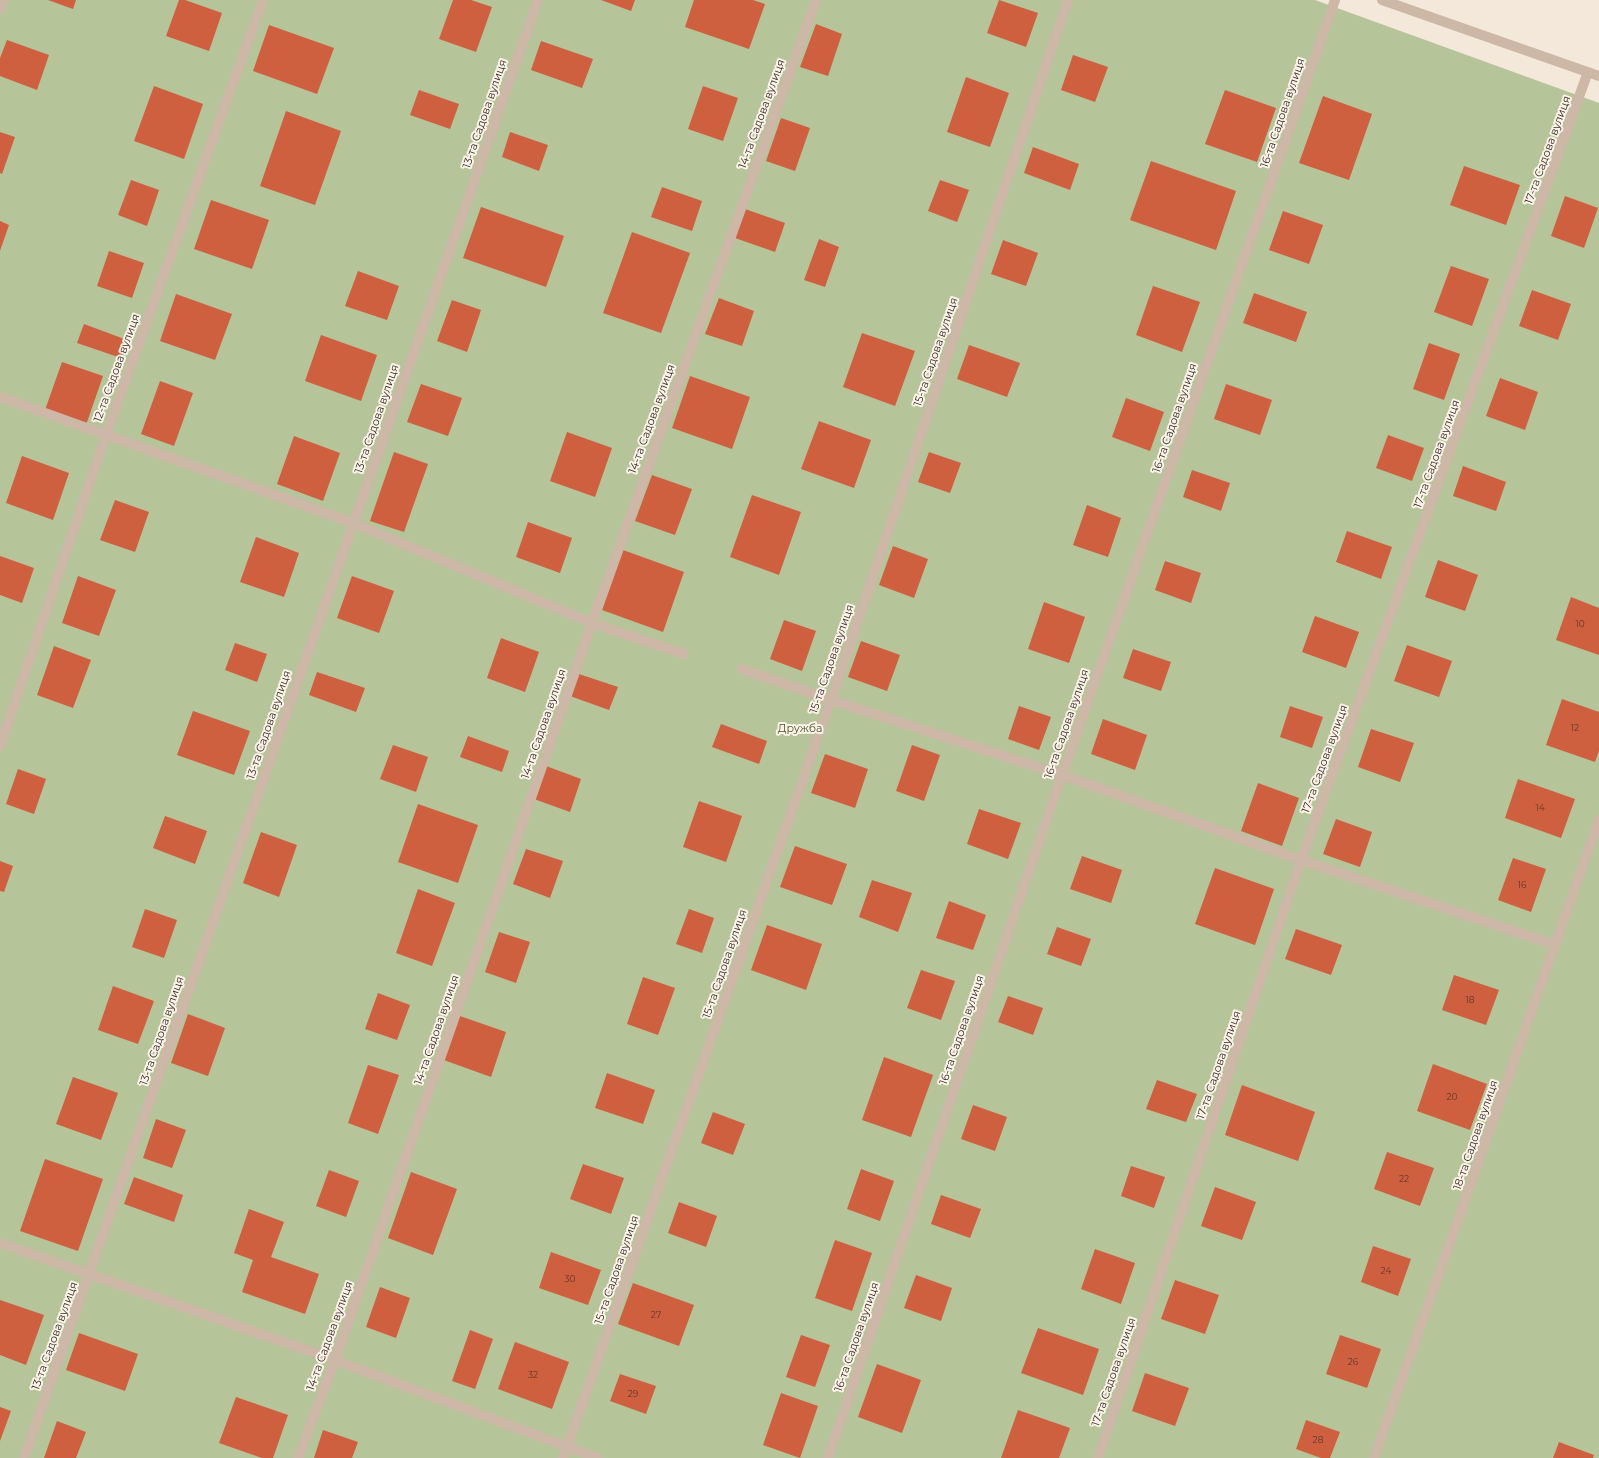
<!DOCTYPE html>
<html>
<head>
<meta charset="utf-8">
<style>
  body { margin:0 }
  canvas { display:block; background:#f4e8db }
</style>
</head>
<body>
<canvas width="1599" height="1458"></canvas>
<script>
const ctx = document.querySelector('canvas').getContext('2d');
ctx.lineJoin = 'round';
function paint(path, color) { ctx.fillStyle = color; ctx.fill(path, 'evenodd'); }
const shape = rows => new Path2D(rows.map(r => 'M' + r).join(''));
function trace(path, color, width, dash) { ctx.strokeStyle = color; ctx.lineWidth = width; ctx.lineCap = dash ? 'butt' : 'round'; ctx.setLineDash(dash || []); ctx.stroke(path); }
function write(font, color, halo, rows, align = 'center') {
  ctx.font = font + ' Montserrat,sans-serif'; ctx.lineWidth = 4; ctx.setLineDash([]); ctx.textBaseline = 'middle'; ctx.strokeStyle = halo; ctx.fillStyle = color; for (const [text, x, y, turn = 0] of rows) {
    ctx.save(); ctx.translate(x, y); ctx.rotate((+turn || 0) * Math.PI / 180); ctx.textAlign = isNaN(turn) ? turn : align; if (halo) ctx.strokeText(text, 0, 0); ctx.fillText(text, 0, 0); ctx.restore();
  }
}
const green = shape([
  [0,0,1315,0,1599,103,1599,1458,0,1458]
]);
const building = shape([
  [48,0,76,0,73,9],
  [179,0,185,0,222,13,209,51,166,36],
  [453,0,471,0,492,7,476,52,439,39],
  [601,0,635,0,631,11],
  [694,0,753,0,765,4,749,49,685,27],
  [999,0,1038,13,1026,47,987,33],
  [816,24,842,34,828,76,800,67],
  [269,25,334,48,317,94,253,71],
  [7,40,49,55,37,90,0,76,0,58],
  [541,41,593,59,582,88,531,70],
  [1073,55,1108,67,1095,102,1061,90],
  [966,77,1009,93,990,147,947,132],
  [154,86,203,104,184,159,134,141],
  [703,86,738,98,723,141,688,129],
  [419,90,459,104,450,129,410,115],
  [1225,90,1276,108,1257,162,1205,144],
  [1323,96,1372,114,1349,180,1299,163],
  [286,111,341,131,315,205,260,186],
  [781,118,810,128,795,171,766,161],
  [0,132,15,137,2,174,0,173],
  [510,132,548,145,539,171,502,157],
  [1033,147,1079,164,1070,190,1024,173],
  [1151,161,1236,191,1216,250,1130,220],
  [1464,166,1520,185,1506,225,1450,205],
  [131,180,159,190,147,226,118,215],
  [940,180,969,190,957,222,928,211],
  [662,187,702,201,692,231,651,217],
  [1565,196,1598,208,1584,248,1551,236],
  [211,200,269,220,252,269,194,249],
  [481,207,564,236,546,287,463,258],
  [745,209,785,223,775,252,735,238],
  [1283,211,1323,225,1309,264,1269,250],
  [0,221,9,225,0,251],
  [632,232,690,253,661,333,603,313],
  [819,239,839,247,825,287,804,280],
  [1003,240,1038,253,1026,286,991,274],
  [109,251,144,263,132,298,97,286],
  [1451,266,1489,279,1472,326,1434,312],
  [358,271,399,286,387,320,345,306],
  [1153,286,1200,302,1182,352,1136,335],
  [1532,290,1571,304,1558,340,1519,326],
  [1254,293,1307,312,1296,342,1243,323],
  [176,294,232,314,215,360,160,341],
  [719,298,754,311,742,346,705,334],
  [452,300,481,310,467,352,437,341],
  [84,324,127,340,121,358,77,343],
  [862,333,915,351,895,406,843,387],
  [321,335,377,355,361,401,305,381],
  [1429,343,1460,354,1444,400,1413,389],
  [969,345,1020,363,1007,397,957,379],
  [62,362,103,376,86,425,45,410],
  [690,376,750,397,732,449,672,428],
  [1500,378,1538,392,1525,430,1486,416],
  [160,381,193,393,174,446,141,434],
  [421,384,462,398,448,436,407,422],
  [1226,384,1272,400,1260,435,1214,419],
  [1126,398,1164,412,1150,451,1112,437],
  [819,421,871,440,854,488,801,469],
  [567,432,612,448,595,497,550,481],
  [1388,435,1424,448,1412,481,1376,468],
  [294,436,340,453,323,501,277,484],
  [394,452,428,464,404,532,370,521],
  [929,452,961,463,950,493,918,482],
  [22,456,69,473,53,520,6,503],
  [1463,466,1506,482,1496,511,1453,496],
  [1192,470,1230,483,1221,511,1183,497],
  [652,475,692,489,675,535,635,521],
  [752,495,801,512,779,575,730,557],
  [115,500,149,512,135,552,100,540],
  [1087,505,1121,518,1108,557,1073,545],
  [528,522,572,538,560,573,516,557],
  [1347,531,1392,547,1381,579,1336,562],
  [256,537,299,553,284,597,240,582],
  [893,546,928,559,914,598,879,585],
  [623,550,684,572,663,632,602,610],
  [0,556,34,568,22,603,0,595],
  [1438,560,1478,575,1465,611,1425,597],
  [1165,561,1201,573,1191,603,1155,590],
  [78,576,116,590,99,636,62,623],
  [352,576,394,591,379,633,337,618],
  [1571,597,1599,608,1599,655,1556,640],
  [1044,602,1085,617,1069,663,1028,649],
  [1315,616,1359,632,1346,668,1302,652],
  [784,620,816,631,802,671,770,659],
  [501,638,539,652,525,692,487,678],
  [861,641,900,655,887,691,848,677],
  [235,643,267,654,257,682,225,670],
  [1407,645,1452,661,1439,697,1394,681],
  [54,646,91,660,73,708,37,695],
  [1133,649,1171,662,1161,691,1123,678],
  [317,672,365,688,356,712,309,695],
  [579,674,618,687,609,710,570,696],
  [1562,699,1599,712,1599,751,1595,762,1546,745],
  [1019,706,1051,717,1039,750,1008,739],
  [1290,706,1323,717,1312,748,1280,737],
  [193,711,250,731,234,775,177,755],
  [1103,719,1147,735,1135,770,1091,754],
  [721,724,767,741,759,764,712,747],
  [1371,729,1414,743,1400,782,1358,767],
  [468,736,509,751,502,772,460,757],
  [393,745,428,757,416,792,380,779],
  [912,745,940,755,924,801,896,791],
  [825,754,868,769,855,808,811,793],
  [546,766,581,779,570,812,534,799],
  [18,769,46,779,34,814,6,804],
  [1518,779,1575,799,1561,838,1505,818],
  [1258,783,1299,798,1282,846,1241,831],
  [699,801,742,816,726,862,683,847],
  [418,804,478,825,458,883,398,862],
  [979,809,1021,823,1008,859,967,844],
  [165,816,207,831,195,864,153,848],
  [1336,819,1372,832,1360,867,1323,854],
  [261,832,297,845,279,897,243,883],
  [795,846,847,864,832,905,780,887],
  [526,849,563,861,550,898,513,884],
  [1082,856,1122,870,1111,903,1070,889],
  [1513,858,1546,869,1531,912,1498,900],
  [0,861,13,866,4,892,0,891],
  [1215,868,1274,889,1255,945,1195,924],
  [872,880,912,893,898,932,859,917],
  [418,889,455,903,432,966,396,953],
  [949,901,986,915,973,950,936,938],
  [145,909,177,920,164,958,132,947],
  [689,909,714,918,702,953,676,944],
  [767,925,822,944,806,990,751,970],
  [1057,927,1091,939,1081,966,1047,954],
  [1296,929,1342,945,1331,975,1285,959],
  [499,932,530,942,516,983,485,972],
  [921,970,955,981,941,1020,907,1008],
  [1454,975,1499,990,1486,1025,1442,1010],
  [643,977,675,988,658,1035,627,1024],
  [113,986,154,1001,138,1044,98,1030],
  [378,993,410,1005,397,1040,365,1029],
  [1008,996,1043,1008,1033,1035,998,1022],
  [188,1014,225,1028,208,1076,171,1063],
  [457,1015,506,1032,491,1077,441,1059],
  [884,1057,933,1075,911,1137,862,1120],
  [1433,1064,1487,1084,1470,1130,1417,1111],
  [368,1065,399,1075,378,1134,348,1123],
  [607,1073,655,1090,643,1124,595,1108],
  [73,1077,118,1093,101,1140,56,1124],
  [1157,1080,1197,1094,1186,1122,1146,1109],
  [1242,1085,1315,1112,1298,1161,1225,1135],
  [973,1105,1007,1117,995,1151,961,1139],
  [713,1112,745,1124,733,1155,701,1143],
  [156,1119,186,1130,172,1168,143,1158],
  [1387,1152,1434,1168,1420,1206,1374,1189],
  [45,1159,103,1179,78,1251,20,1231],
  [583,1164,624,1178,611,1214,570,1199],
  [1131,1166,1165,1177,1154,1208,1121,1196],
  [861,1169,894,1181,880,1221,847,1209],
  [329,1170,359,1181,346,1217,316,1206],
  [411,1172,457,1189,433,1255,388,1238],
  [134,1177,183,1195,174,1222,124,1204],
  [1215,1187,1256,1202,1242,1240,1201,1226],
  [941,1195,981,1209,970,1238,931,1224],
  [679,1202,717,1216,706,1247,668,1233],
  [249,1209,284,1222,271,1257,319,1274,305,1314,242,1292,253,1260,234,1253],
  [835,1240,872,1253,852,1311,815,1298],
  [1373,1246,1411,1259,1398,1296,1361,1282],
  [1095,1249,1135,1263,1121,1304,1081,1289],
  [551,1252,601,1270,588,1305,539,1288],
  [916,1275,952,1288,941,1321,904,1308],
  [1175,1280,1219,1295,1205,1334,1161,1319],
  [633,1283,694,1305,679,1346,618,1324],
  [380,1287,410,1298,396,1338,366,1327],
  [0,1300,44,1315,26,1365,0,1355],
  [1038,1328,1099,1349,1083,1395,1021,1373],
  [470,1330,493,1339,475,1389,452,1381],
  [79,1333,138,1354,125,1391,66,1370],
  [801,1335,830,1345,815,1387,786,1377],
  [1340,1335,1381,1349,1367,1388,1326,1374],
  [515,1342,569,1362,552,1409,498,1389],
  [877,1364,921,1380,902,1433,858,1417],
  [1145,1373,1189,1388,1175,1426,1132,1411],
  [620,1374,656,1386,646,1414,610,1401],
  [781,1393,818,1406,800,1458,763,1445],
  [236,1397,288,1415,273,1458,262,1458,219,1443],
  [0,1407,11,1411,0,1441],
  [1018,1410,1070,1428,1059,1458,1001,1458],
  [1306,1420,1340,1432,1330,1458,1321,1458,1296,1449],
  [57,1421,86,1432,76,1458,44,1458],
  [323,1430,358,1442,352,1458,314,1458],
  [1559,1442,1594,1455,1593,1458,1553,1458]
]);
const minor = shape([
  [1382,0,1599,76],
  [0,9,3,0],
  [0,397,353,523,592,623,684,654],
  [742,669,831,700,1062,775,1301,860,1555,945],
  [0,746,106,435,263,0],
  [0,1243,335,1360,597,1458],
  [24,1458,538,0],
  [298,1458,335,1360,592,623,816,0],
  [563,1458,831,700,1068,0],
  [828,1458,1062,775,1335,0],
  [1098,1458,1301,860,1588,72],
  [1374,1458,1599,820]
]);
const numberNames = [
  ["10",1580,624],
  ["12",1575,728],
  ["14",1540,808],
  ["16",1522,885],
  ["18",1470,1000],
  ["20",1452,1097],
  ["22",1404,1179],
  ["24",1386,1271],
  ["30",570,1279],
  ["27",656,1315],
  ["26",1353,1362],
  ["32",533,1375],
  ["29",633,1394],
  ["28",1318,1440]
];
const streetNames = [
  ["16-та Садова вулиця",1283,113,-71],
  ["13-та Садова вулиця",485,114,-71],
  ["14-та Садова вулиця",762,114,-70],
  ["17-та Садова вулиця",1548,150,-70],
  ["15-та Садова вулиця",936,352,-71],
  ["12-та Садова вулиця",117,368,-70],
  ["16-та Садова вулиця",1175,418,-71],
  ["13-та Садова вулиця",377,419,-71],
  ["14-та Садова вулиця",652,419,-70],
  ["17-та Садова вулиця",1437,454,-70],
  ["15-та Садова вулиця",832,659,-71],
  ["14-та Садова вулиця",544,724,-71],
  ["16-та Садова вулиця",1067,724,-71],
  ["13-та Садова вулиця",269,725,-71],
  ["17-та Садова вулиця",1325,759,-70],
  ["15-та Садова вулиця",725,964,-71],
  ["14-та Садова вулиця",437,1030,-71],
  ["16-та Садова вулиця",962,1030,-71],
  ["13-та Садова вулиця",162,1031,-71],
  ["17-та Садова вулиця",1219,1065,-71],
  ["18-та Садова вулиця",1476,1135,-71],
  ["15-та Садова вулиця",617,1270,-71],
  ["13-та Садова вулиця",55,1336,-70],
  ["14-та Садова вулиця",330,1336,-70],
  ["16-та Садова вулиця",857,1337,-71],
  ["17-та Садова вулиця",1114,1372,-71]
];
const parkNames = [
  ["Дружба",800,729]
];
paint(green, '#b6c49a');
paint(building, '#ce5f3f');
trace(minor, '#cdb7a6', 10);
write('9px', '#5e392d', null, numberNames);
write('11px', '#382c27', '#fbf2e8', streetNames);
write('11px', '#485829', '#fbf2e8', parkNames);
</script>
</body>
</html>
